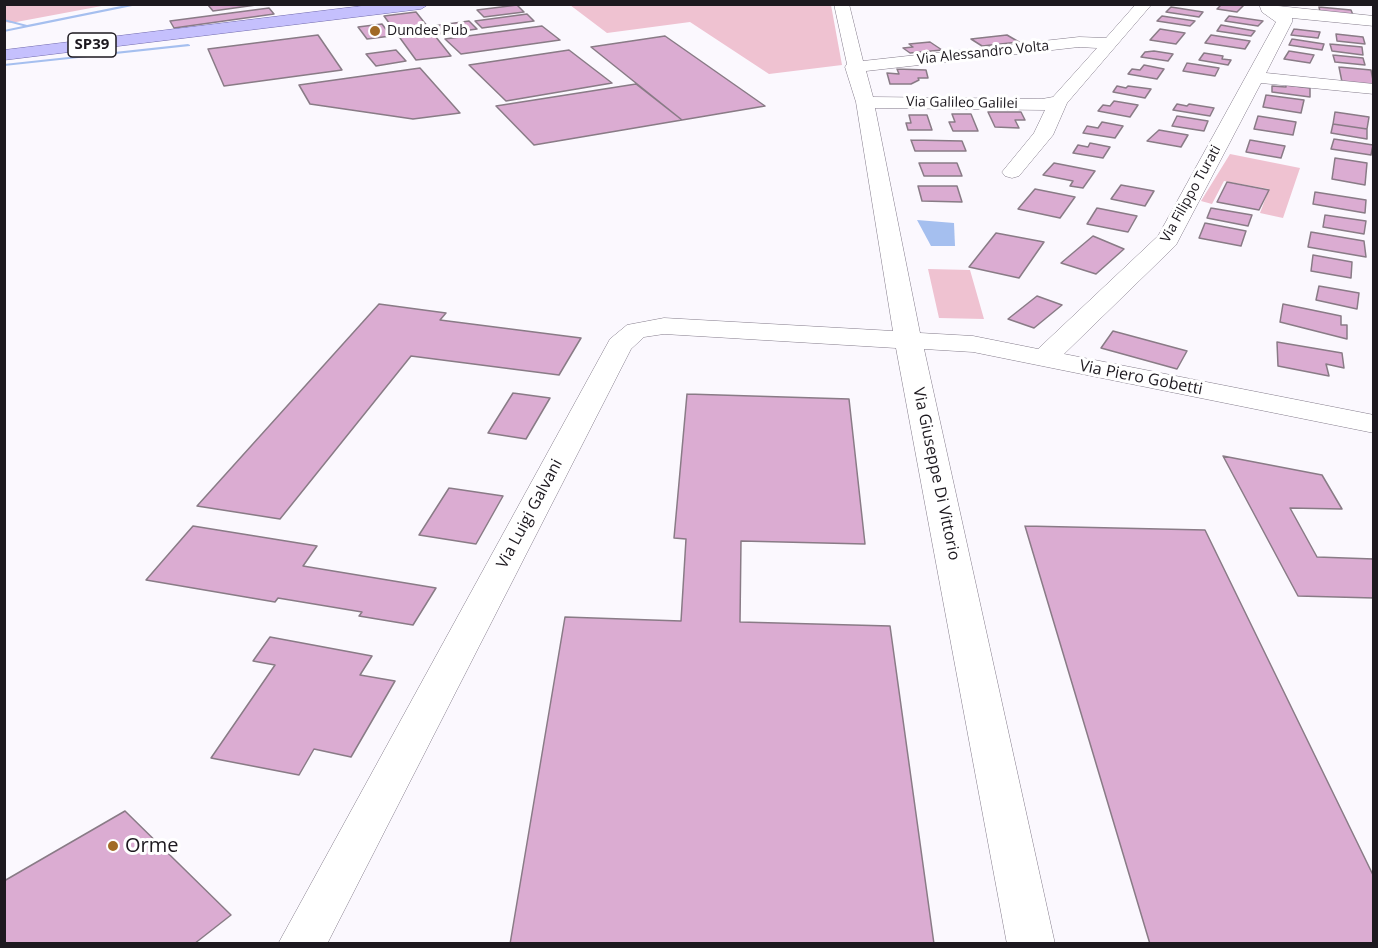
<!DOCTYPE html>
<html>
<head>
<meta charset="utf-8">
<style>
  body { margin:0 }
  #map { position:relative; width:1378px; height:948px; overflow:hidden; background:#fbf8fe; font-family:"Open Sans",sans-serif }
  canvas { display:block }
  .frame { position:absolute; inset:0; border:6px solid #1d191f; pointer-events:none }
</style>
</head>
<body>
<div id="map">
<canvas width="1378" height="948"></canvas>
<div class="frame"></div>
</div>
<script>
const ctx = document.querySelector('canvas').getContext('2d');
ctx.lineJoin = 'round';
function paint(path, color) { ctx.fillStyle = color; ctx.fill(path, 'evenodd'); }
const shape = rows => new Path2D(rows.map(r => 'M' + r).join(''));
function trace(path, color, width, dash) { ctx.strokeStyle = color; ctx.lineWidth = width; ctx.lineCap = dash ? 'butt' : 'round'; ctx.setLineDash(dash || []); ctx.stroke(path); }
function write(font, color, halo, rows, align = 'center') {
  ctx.font = font + ' "Open Sans",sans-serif'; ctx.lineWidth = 6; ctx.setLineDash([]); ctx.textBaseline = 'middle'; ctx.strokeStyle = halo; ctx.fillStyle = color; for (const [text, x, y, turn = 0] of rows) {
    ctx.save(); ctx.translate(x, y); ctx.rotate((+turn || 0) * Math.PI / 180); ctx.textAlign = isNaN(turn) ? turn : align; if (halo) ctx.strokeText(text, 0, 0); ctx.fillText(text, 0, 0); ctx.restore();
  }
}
const green = shape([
  [5,4,107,4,107,5,11,23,5,22],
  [570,5,831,5,842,65,769,74,690,22,607,33],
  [1230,154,1300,168,1283,218,1260,213,1269,189,1224,181,1212,204,1201,201],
  [928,269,970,270,984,319,939,318]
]);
const water = shape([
  [917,220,954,223,955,246,931,246]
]);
const stream = shape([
  [131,4,142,4,4,32,4,30,23,26,4,21,4,19,27,25,131,4],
  [188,44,190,45,190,46,4,66,4,64,188,44]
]);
const building = shape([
  [210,4,263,4,213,11,208,5,210,4],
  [1222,4,1241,4,1244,5,1237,12,1217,9,1222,4],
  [517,5,524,12,484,17,477,10,517,5],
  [1171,7,1203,12,1199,17,1166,12,1171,7],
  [1319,7,1351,10,1353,15,1320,12,1319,7],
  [269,8,274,14,174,28,170,21,269,8],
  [416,12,451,56,416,60,384,16,416,12],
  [527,14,534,21,482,28,475,21,527,14],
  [1162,16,1195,21,1190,26,1157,21,1162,16],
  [1229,16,1263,21,1258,26,1225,21,1229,16],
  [469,21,477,29,441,34,433,26,469,21],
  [382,24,391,36,367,39,358,27,382,24],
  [1221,25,1255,31,1251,36,1217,31,1221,25],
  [542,26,560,40,461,54,445,39,542,26],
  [1160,29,1185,33,1176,44,1150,40,1160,29],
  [1294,29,1320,32,1318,38,1291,35,1294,29],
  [1336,34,1363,37,1365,44,1337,41,1336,34],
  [318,35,342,70,224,86,208,49,318,35],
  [1007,35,1019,42,982,46,971,39,1007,35],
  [1211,35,1250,41,1245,49,1205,43,1211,35],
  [665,36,765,106,682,120,591,47,665,36],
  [1292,39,1324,44,1322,50,1289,45,1292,39],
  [930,42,942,50,910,53,903,48,913,47,909,44,930,42],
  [1330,44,1362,47,1363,55,1332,51,1330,44],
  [396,50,406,61,376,66,366,54,396,50],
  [569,50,612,83,506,101,469,65,569,50],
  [1154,51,1173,54,1168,61,1141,57,1145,52,1154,51],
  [1289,51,1314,55,1310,63,1284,59,1289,51],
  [1204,53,1223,56,1222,59,1231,60,1228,65,1199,60,1204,53],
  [1333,55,1363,58,1365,65,1335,62,1333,55],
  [1187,63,1219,68,1215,76,1183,71,1187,63],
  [1144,65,1164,69,1157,79,1128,74,1132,69,1140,70,1144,65],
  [1339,67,1371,70,1374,85,1342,82,1339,67],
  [420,68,460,113,413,119,310,104,299,85,420,68],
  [897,69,926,70,928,78,918,78,919,80,911,84,890,84,887,73,899,74,897,69],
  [636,84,682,120,534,145,496,106,636,84],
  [1286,85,1310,88,1310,97,1272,92,1272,86,1286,87,1286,85],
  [1117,86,1126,88,1128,86,1151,89,1145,98,1113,92,1117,86],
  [1266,95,1304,100,1301,113,1263,107,1266,95],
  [1114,101,1138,105,1130,117,1098,111,1103,105,1110,106,1114,101],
  [1177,104,1187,106,1189,104,1214,108,1210,116,1173,110,1177,104],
  [988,112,1021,112,1025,120,1015,120,1019,128,995,127,988,112],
  [1335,112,1369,117,1367,129,1333,124,1335,112],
  [952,114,971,114,978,131,953,131,949,122,955,122,952,114],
  [909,115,927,115,932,130,908,130,906,123,911,123,909,115],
  [1177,116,1208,121,1204,131,1172,126,1177,116],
  [1258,116,1296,122,1293,135,1254,129,1258,116],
  [1102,122,1123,126,1115,138,1083,133,1087,126,1098,128,1102,122],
  [1333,124,1367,129,1367,139,1331,133,1333,124],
  [1159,130,1188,135,1181,147,1147,141,1159,130],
  [1334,139,1373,145,1371,155,1331,149,1334,139],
  [911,140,962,141,966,151,915,151,911,140],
  [1250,140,1285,146,1281,158,1246,152,1250,140],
  [1090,143,1110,147,1103,158,1073,153,1078,145,1088,147,1090,143],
  [1335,158,1367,163,1365,185,1332,179,1335,158],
  [919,163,957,163,962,176,924,176,919,163],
  [1054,163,1095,171,1083,188,1070,186,1073,181,1043,175,1054,163],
  [1227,182,1269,190,1259,210,1217,202,1227,182],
  [1121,185,1154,191,1145,206,1111,199,1121,185],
  [918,186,957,186,962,202,922,201,918,186],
  [1035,189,1075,197,1060,218,1018,209,1035,189],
  [1315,192,1366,200,1365,213,1313,204,1315,192],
  [1097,208,1137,216,1128,232,1087,224,1097,208],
  [1211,208,1252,215,1248,226,1207,218,1211,208],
  [1325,215,1366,221,1364,234,1323,227,1325,215],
  [1205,223,1246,231,1241,246,1199,238,1205,223],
  [1311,232,1364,241,1366,257,1308,247,1311,232],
  [996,233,1044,242,1019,278,969,267,996,233],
  [1093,236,1124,249,1096,274,1061,263,1093,236],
  [1313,255,1352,262,1351,278,1311,271,1313,255],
  [1319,286,1359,293,1357,309,1316,300,1319,286],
  [1037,296,1062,305,1034,328,1008,319,1037,296],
  [379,304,446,313,440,320,581,338,559,375,411,356,280,519,197,506,379,304],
  [1283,304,1341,316,1341,325,1347,325,1347,339,1280,322,1283,304],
  [1113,331,1187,351,1177,369,1101,348,1113,331],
  [1277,342,1342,353,1344,368,1326,364,1329,376,1278,366,1277,342],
  [513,393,550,398,526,439,488,433,513,393],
  [687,394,849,399,865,544,741,541,740,622,890,626,934,944,510,944,565,617,681,621,686,539,674,538,687,394],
  [1223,456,1322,475,1342,509,1290,508,1317,557,1374,559,1374,598,1298,596,1223,456],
  [449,488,503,496,476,544,419,535,449,488],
  [193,526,317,546,303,566,436,588,413,625,359,616,362,612,278,598,275,602,146,580,193,526],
  [1025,526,1205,530,1374,877,1374,944,1150,944,1025,526],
  [270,637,372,656,360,675,395,681,351,757,314,749,299,775,211,758,275,665,253,661,270,637],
  [125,811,231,915,194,944,4,944,4,881,125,811]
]);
const street = shape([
  [834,4,849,4,863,61,1079,37,1106,38,1136,4,1152,4,1067,103,1053,135,1019,176,1012,178,1005,176,1002,172,1034,133,1045,110,875,108,920,333,973,336,1038,349,1158,236,1276,22,1262,12,1259,4,1374,16,1374,26,1292,18,1292,22,1266,73,1374,84,1374,94,1261,83,1176,245,1064,354,1374,415,1374,433,973,352,924,349,1055,944,1007,944,896,348,664,334,644,337,631,349,327,944,278,944,610,339,627,325,664,318,893,331,856,102,845,67,847,64,834,4],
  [1079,47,1097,48,1053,97,1042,99,873,97,866,71,1079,47]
]);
const primary = shape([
  [378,4,429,4,421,9,4,60,4,50,378,4]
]);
const markers = [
  [375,31,6,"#a16a26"],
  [113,846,6,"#a16a26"]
];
const farPoinames = [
  ["Dundee Pub",387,31]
];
const farStreetnames = [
  ["Via Alessandro Volta",983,53,-6],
  ["Via Galileo Galilei",962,103,1],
  ["Via Filippo Turati",1191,194,-61]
];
const shields = [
  [92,45,48]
];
const shieldNames = [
  ["SP39",92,45]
];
const streetNames = [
  ["Via Piero Gobetti",1141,378,11],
  ["Via Giuseppe Di Vittorio",936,474,78],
  ["Via Luigi Galvani",530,514,-62]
];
const nearPoinames = [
  ["Orme",125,846]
];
paint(green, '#efc2d1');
paint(water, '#a5bfef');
paint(stream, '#a5bfef');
paint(building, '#dbacd2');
trace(building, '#897b86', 1.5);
trace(street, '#847c8b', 1);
trace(primary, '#716aae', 1);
paint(street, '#fff');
paint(primary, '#c5c0fd');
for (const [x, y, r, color] of markers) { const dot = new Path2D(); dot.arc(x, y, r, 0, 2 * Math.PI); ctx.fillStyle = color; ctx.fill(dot); trace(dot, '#fff', 2); }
write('14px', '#1d191f', '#fff', farPoinames, 'left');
write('14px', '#1d191f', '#fff', farStreetnames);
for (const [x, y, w] of shields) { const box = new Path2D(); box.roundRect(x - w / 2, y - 12, w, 24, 4.5); ctx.fillStyle = '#fff'; ctx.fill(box); trace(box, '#1d191f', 1.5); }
write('bold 15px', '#1d191f', null, shieldNames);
write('16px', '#1d191f', '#fff', streetNames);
write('20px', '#1d191f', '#fff', nearPoinames, 'left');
</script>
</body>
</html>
